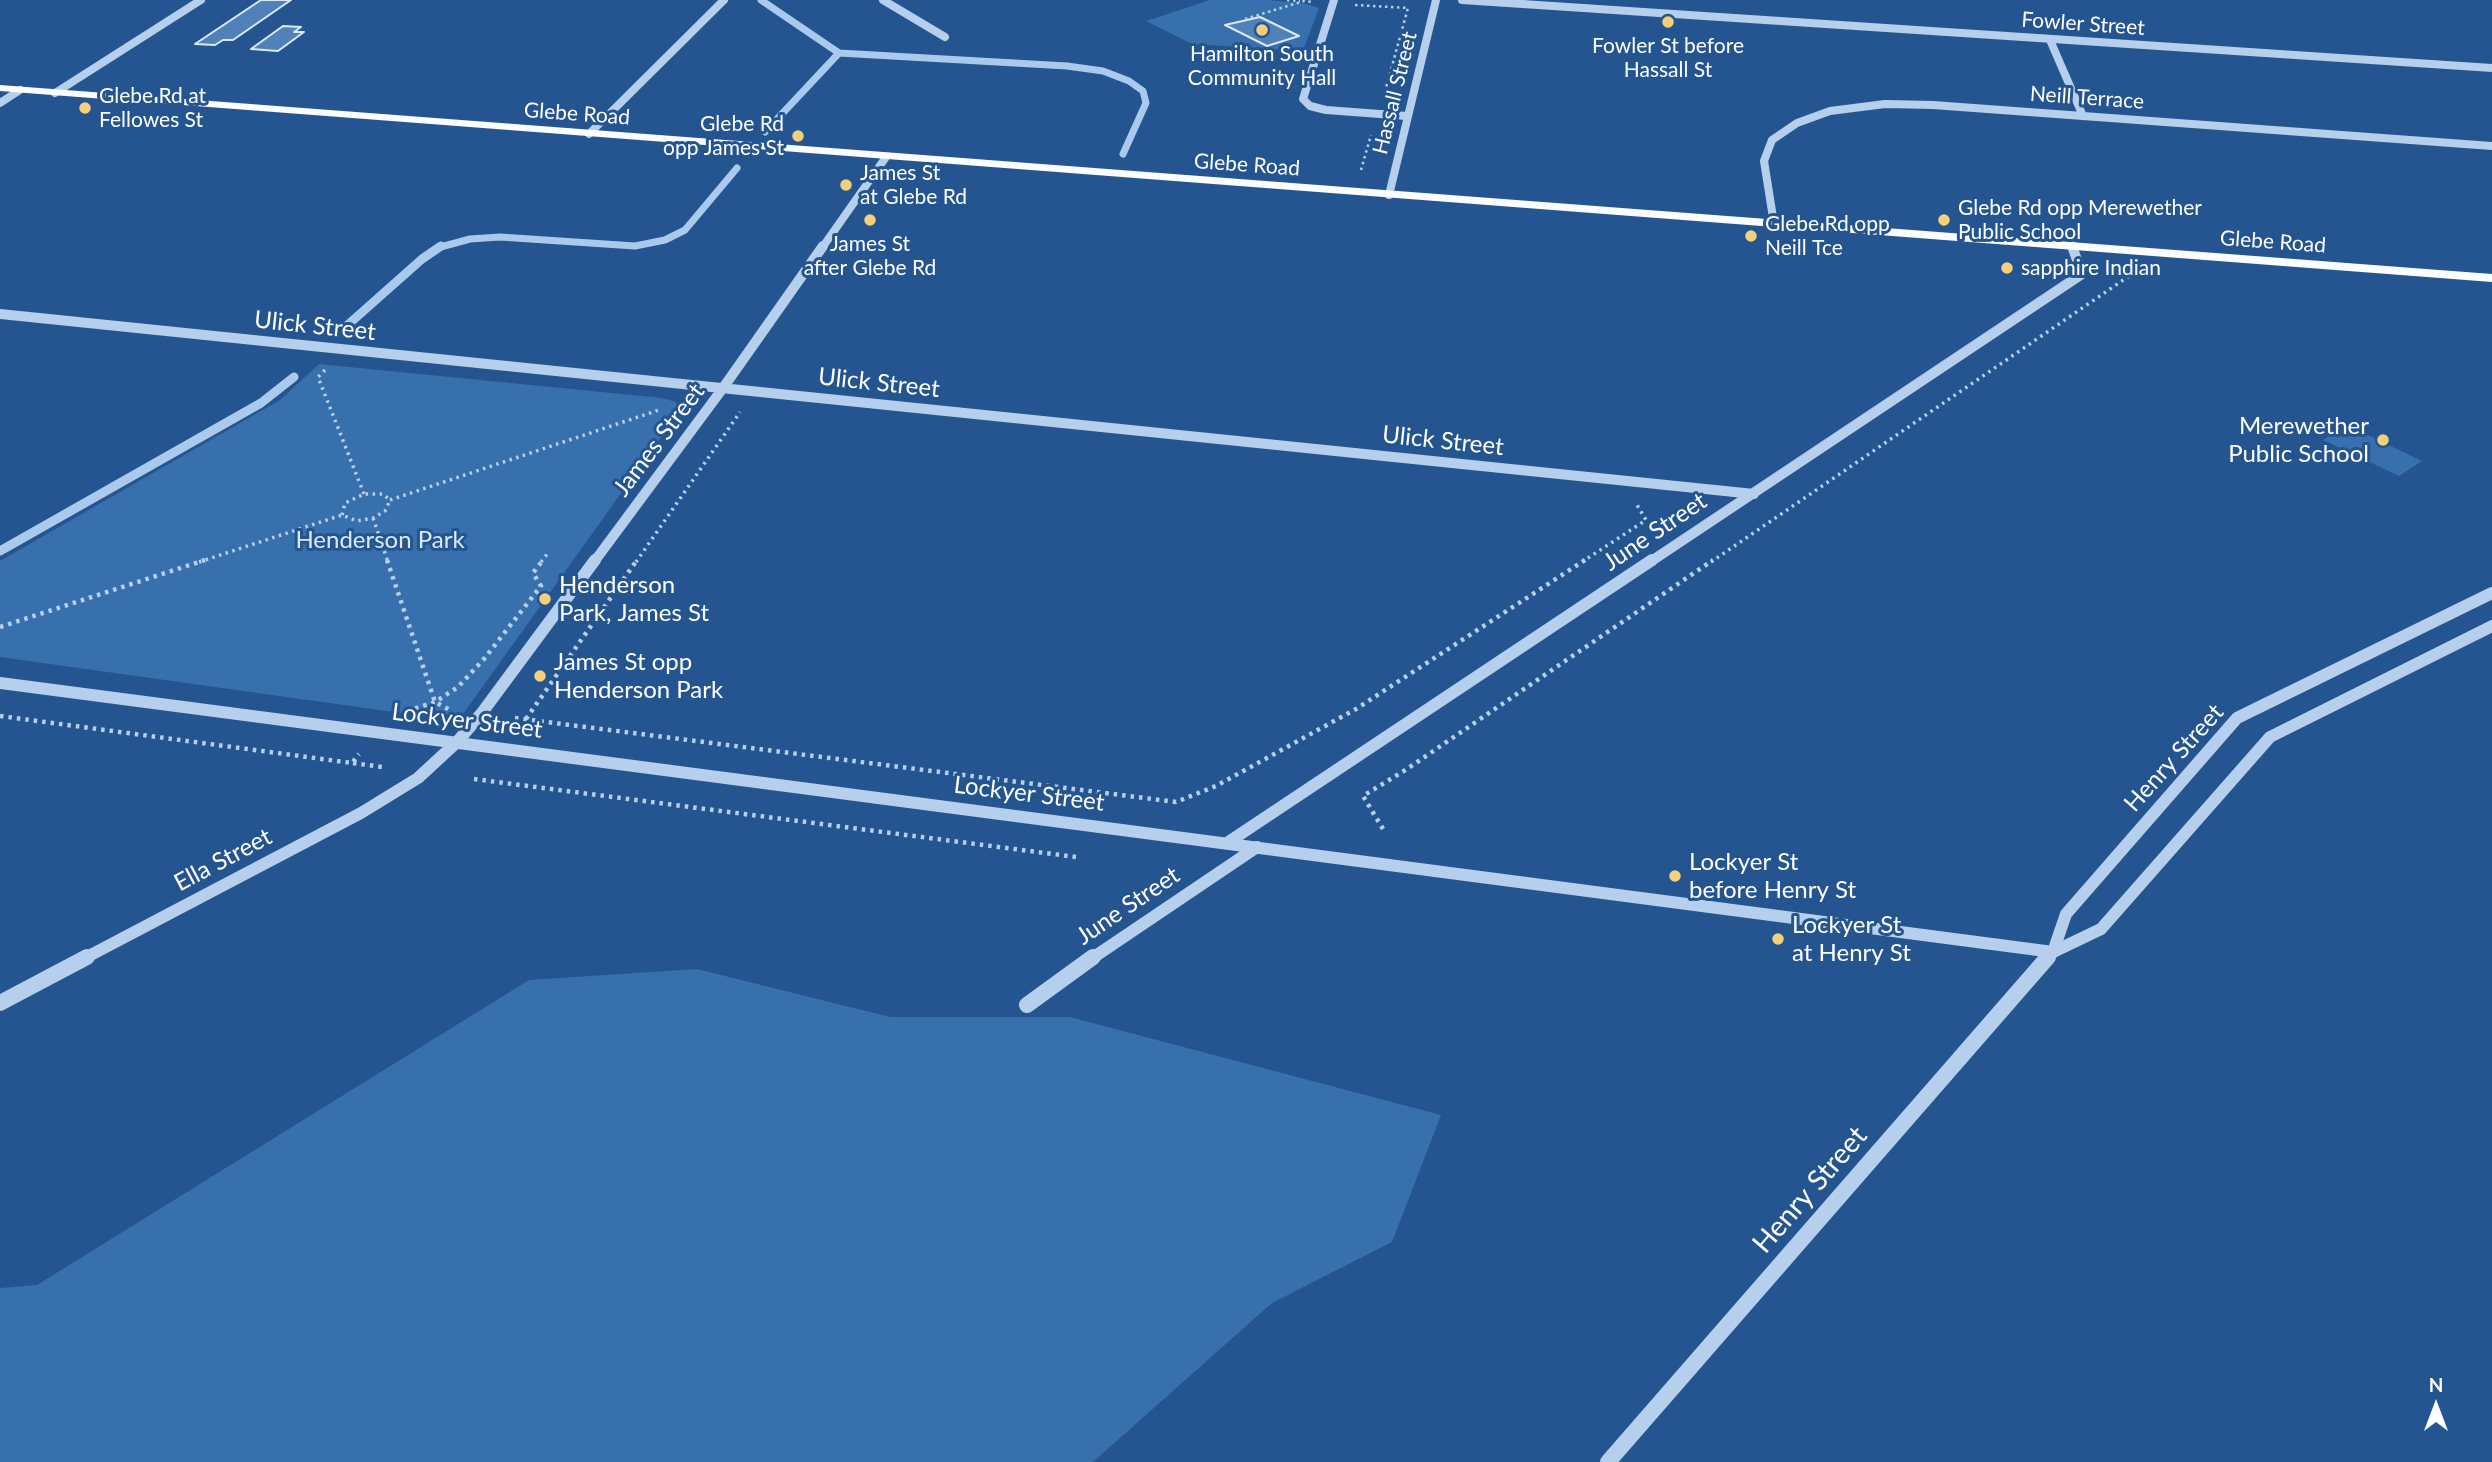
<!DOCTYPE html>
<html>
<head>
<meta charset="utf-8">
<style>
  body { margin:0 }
  #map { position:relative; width:2492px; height:1462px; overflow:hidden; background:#245590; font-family:Lato,sans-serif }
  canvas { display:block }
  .north { position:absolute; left:2401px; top:1371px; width:70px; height:70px; -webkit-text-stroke:5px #245590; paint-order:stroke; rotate:0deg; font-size:19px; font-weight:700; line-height:28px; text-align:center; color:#fff }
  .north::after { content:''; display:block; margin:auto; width:24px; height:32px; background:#fff; clip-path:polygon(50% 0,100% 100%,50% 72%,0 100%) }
</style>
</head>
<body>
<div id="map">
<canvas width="2492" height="1462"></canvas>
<div class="north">N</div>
</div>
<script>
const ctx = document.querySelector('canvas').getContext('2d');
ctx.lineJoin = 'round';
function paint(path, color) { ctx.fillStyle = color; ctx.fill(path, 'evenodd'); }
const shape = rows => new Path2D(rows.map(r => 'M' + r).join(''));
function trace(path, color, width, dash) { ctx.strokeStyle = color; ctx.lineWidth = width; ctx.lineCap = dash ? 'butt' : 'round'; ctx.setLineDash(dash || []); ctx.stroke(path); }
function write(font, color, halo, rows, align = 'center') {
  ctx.font = font + ' Lato,sans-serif'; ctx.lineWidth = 6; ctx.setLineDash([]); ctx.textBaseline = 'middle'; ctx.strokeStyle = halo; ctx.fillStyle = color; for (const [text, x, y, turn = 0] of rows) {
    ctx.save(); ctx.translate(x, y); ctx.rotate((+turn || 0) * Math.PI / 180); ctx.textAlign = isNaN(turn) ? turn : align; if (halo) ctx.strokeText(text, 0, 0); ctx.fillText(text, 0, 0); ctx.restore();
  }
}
const green = shape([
  [1210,0,1267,0,1303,3,1319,8,1303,51,1192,44,1146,21],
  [319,364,662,398,676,402,680,411,458,721,0,657,0,561,280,400],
  [2347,425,2422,461,2399,476,2323,440],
  [697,969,890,1017,1070,1017,1441,1115,1392,1242,1272,1303,1093,1462,0,1462,0,1288,37,1285,529,980]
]);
const streamFar1 = shape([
  [761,0,839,53,1067,66,1103,71,1129,81,1143,91,1146,103,1123,154],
  [765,132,839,53],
  [437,248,470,239,500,237,635,246,665,240,685,230,737,168]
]);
const stream = shape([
  [342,330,422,259,441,246],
  [0,551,261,403,294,377]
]);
const building = shape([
  [261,0,291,0,233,40,223,40,215,45,195,44,261,0],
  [1260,17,1299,36,1267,46,1225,25,1260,17],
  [283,26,301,27,294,32,304,32,278,51,251,49,283,26]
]);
const pathFar2 = shape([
  [1287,0,1300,1],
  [1355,5,1408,8,1384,95],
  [1245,19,1304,1,1312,2],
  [1361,170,1371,135]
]);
const pathFar1 = shape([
  [325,370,318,377,364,494],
  [390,500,659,410],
  [342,515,345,503,364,494,383,494,390,500],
  [373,518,388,562],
  [199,562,342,515,357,521,373,518,385,511,390,500],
  [541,562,548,553],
  [636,562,740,412],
  [1582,562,1646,520,1637,505],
  [1711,562,2132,274]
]);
const path = shape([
  [387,560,435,702,450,710],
  [0,627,205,560],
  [407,711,435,702,458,687,484,659,541,586,533,573,543,560],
  [0,716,352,763,359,754],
  [515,718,1176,802,1216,786,1356,709,1585,560],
  [526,719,637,560],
  [353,763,382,767],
  [474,779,1076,857],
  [1383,829,1363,796,1407,769,1713,560]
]);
const minorFar3 = shape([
  [883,0,945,37],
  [1334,0,1303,99,1310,106,1326,110,1407,116],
  [1462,0,2492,68],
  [2050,40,2083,116],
  [55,93,201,0],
  [0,103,20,90],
  [589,134,724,0],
  [1389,195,1436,0],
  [1774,224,1764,161,1772,140,1797,123,1830,111,1885,104,1933,105,2492,146],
  [822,248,886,157]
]);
const minorFar2 = shape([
  [0,314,1754,494],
  [594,562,723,388,823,246],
  [1650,562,2082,274,2072,246]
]);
const minorFar1 = shape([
  [0,683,2053,952],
  [1227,843,1652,560],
  [2053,952,2101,929,2270,737,2492,626],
  [83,959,361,813,418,778,457,742,481,714,595,560],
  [1091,959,1257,847],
  [2047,959,2053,952,2066,914,2237,718,2492,593]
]);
const minor = shape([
  [0,1003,87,957],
  [1027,1005,1093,957],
  [1608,1462,2048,957]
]);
const major = shape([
  [0,85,2492,274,2492,282,0,91,0,85]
]);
const markers = [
  [1668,22,7,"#f6d079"],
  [1262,30,7,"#f6d079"],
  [85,108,7,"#f6d079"],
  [798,136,7,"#f6d079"],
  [846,185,7,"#f6d079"],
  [870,220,7,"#f6d079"],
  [1944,220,7,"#f6d079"],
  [1751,236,7,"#f6d079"],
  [2007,268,7,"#f6d079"],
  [2383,440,7,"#f6d079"],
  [545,599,7,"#f6d079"],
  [540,676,7,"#f6d079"],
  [1675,876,7,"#f6d079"],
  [1778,939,7,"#f6d079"]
];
const farStreetnames = [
  ["Fowler Street",2083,24,4],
  ["Hassall Street",1395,93,-76],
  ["Neill Terrace",2087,98,4],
  ["Glebe Road",577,114,4],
  ["Glebe Road",1247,165,4],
  ["Glebe Road",2273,242,4]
];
const farPoinames = [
  ["Fowler St before",1668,46,"center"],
  ["Hassall St",1668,70,"center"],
  ["Hamilton South",1262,54,"center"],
  ["Community Hall",1262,78,"center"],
  ["Glebe Rd at",99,96],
  ["Fellowes St",99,120],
  ["Glebe Rd",784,124,"right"],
  ["opp James St",784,148,"right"],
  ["James St",860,173],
  ["at Glebe Rd",860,197],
  ["Glebe Rd opp Merewether",1958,208],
  ["Public School",1958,232],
  ["Glebe Rd opp",1765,224],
  ["Neill Tce",1765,248],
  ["James St",870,244,"center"],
  ["after Glebe Rd",870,268,"center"],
  ["sapphire Indian",2021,268]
];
const streetNames = [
  ["Ulick Street",315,326,6],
  ["Ulick Street",879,383,6],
  ["James Street",659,440,-53],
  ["Ulick Street",1443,441,6],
  ["June Street",1655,532,-34],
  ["Lockyer Street",467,721,7],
  ["Henry Street",2174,758,-48],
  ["Lockyer Street",1029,794,7],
  ["Ella Street",223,860,-28],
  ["June Street",1128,906,-34]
];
const poiNames = [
  ["Merewether",2369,426,"right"],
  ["Public School",2369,454,"right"],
  ["Henderson",559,585],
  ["Park, James St",559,613],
  ["James St opp",554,662],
  ["Henderson Park",554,690],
  ["Lockyer St",1689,862],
  ["before Henry St",1689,890],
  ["Lockyer St",1792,925],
  ["at Henry St",1792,953]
];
const parkNames = [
  ["Henderson Park",380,540]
];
const nearStreetnames = [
  ["Henry Street",1810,1190,-49]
];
paint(green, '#386fad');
trace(streamFar1, '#a9caed', 7);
trace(stream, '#a9caed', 9);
paint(building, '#5081b8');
trace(building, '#dae9f9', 2);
trace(pathFar2, '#b5cfec', 2.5, [2.5, 3.5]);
trace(pathFar1, '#b5cfec', 3.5, [2.5, 4.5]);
trace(path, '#b5cfec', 4.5, [3.5, 5]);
trace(minorFar3, '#b5cfec', 8);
trace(minorFar2, '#b5cfec', 10);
trace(minorFar1, '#b5cfec', 12);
trace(minor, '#b5cfec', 16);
paint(major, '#fafcff');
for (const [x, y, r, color] of markers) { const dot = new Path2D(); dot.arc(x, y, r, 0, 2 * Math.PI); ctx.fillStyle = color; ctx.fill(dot); trace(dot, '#245590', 2.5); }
write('21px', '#fff', '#245590', farStreetnames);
write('21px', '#fff', '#245590', farPoinames, 'left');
write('24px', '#fff', '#245590', streetNames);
write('24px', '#fff', '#245590', poiNames, 'left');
write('24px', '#dae9f9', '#245590', parkNames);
write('28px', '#fff', '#245590', nearStreetnames);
</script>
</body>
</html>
